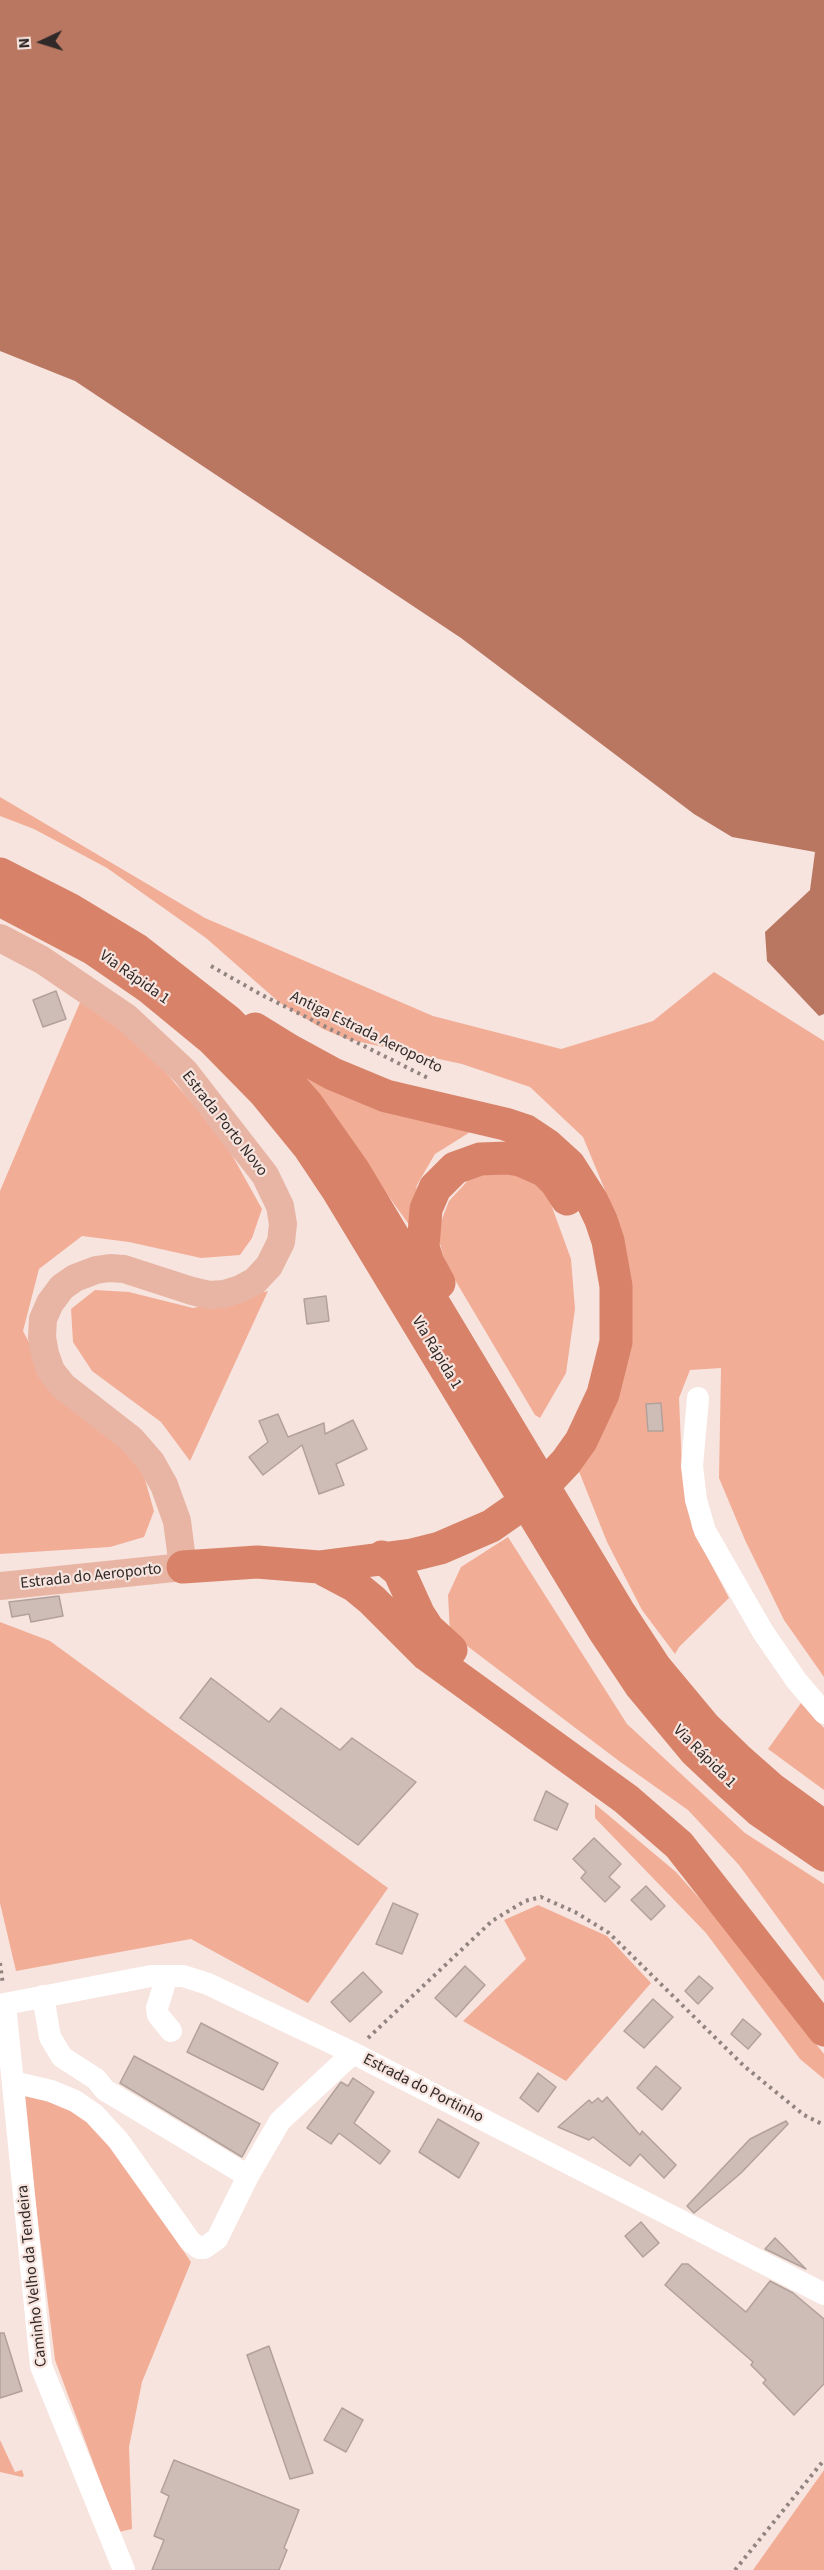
<!DOCTYPE html>
<html>
<head>
<meta charset="utf-8">
<style>
  body { margin:0 }
  #map { position:relative; width:824px; height:2570px; overflow:hidden; background:#f7e4de; font-family:"Source Sans 3",sans-serif }
  canvas { display:block }
  .north { position:absolute; left:12px; top:12px; width:60px; height:60px; -webkit-text-stroke:4px #f7e4de; paint-order:stroke; rotate:266deg; font-size:16px; font-weight:700; line-height:24px; text-align:center; color:#302927 }
  .north::after { content:''; display:block; margin:auto; width:21px; height:27px; background:#302927; clip-path:polygon(50% 0,100% 100%,50% 72%,0 100%) }
</style>
</head>
<body>
<div id="map">
<canvas width="824" height="2570"></canvas>
<div class="north">N</div>
</div>
<script>
const ctx = document.querySelector('canvas').getContext('2d');
ctx.lineJoin = 'round';
function paint(path, color) { ctx.fillStyle = color; ctx.fill(path, 'evenodd'); }
const shape = rows => new Path2D(rows.map(r => 'M' + r).join(''));
function trace(path, color, width, dash) { ctx.strokeStyle = color; ctx.lineWidth = width; ctx.lineCap = dash ? 'butt' : 'round'; ctx.setLineDash(dash || []); ctx.stroke(path); }
function write(font, color, halo, rows, align = 'center') {
  ctx.font = font + ' "Source Sans 3",sans-serif'; ctx.lineWidth = 4.5; ctx.setLineDash([]); ctx.textBaseline = 'middle'; ctx.strokeStyle = halo; ctx.fillStyle = color; for (const [text, x, y, turn = 0] of rows) {
    ctx.save(); ctx.translate(x, y); ctx.rotate((+turn || 0) * Math.PI / 180); ctx.textAlign = isNaN(turn) ? turn : align; if (halo) ctx.strokeText(text, 0, 0); ctx.fillText(text, 0, 0); ctx.restore();
  }
}
const green = shape([
  [0,797,205,918,433,1016,561,1049,653,1021,714,972,824,1041,824,1677,784,1620,745,1540,719,1478,721,1368,690,1370,679,1398,682,1468,692,1528,729,1598,679,1647,675,1654,642,1610,607,1542,578,1469,587,1456,614,1212,583,1137,530,1087,462,1064,347,1039,323,1029,280,1003,206,938,107,868,34,829,0,816],
  [84,993,125,1026,222,1137,262,1209,252,1238,240,1255,201,1258,129,1242,82,1236,39,1269,23,1331,55,1392,120,1440,144,1476,154,1511,144,1537,110,1547,0,1554,0,1191],
  [293,1064,483,1124,435,1154,417,1185,410,1226],
  [526,1172,548,1196,571,1259,575,1309,566,1373,540,1418,535,1415,445,1263,437,1232,449,1201,474,1174],
  [95,1290,129,1292,193,1308,268,1291,190,1461,161,1422,92,1371,73,1342,71,1309],
  [508,1537,627,1724,745,1833,824,1884,824,1981,739,1865,688,1810,619,1761,450,1633,448,1595,461,1567],
  [0,1622,50,1641,388,1888,308,2003,191,1939,16,1971,0,1903],
  [801,1703,824,1728,824,1790,768,1749],
  [595,1804,676,1872,714,1915,824,2054,824,2079,800,2059,706,1933,595,1818],
  [538,1905,607,1936,651,1983,566,2081,463,2021,526,1959,504,1920],
  [20,2094,66,2106,98,2130,129,2171,191,2262,142,2382,129,2447,132,2529,119,2532,55,2360,24,2108],
  [0,2440,15,2472,22,2470,24,2476,22,2477,0,2472],
  [824,2470,824,2570,753,2570]
]);
const water = shape([
  [0,0,824,0,824,1014,819,1016,767,961,765,932,810,890,815,852,732,837,694,814,461,638,75,381,0,351]
]);
const building = shape([
  [56,991,66,1019,43,1027,33,1000,56,991],
  [326,1296,329,1321,307,1324,304,1299,326,1296],
  [661,1403,663,1431,648,1431,646,1404,661,1403],
  [278,1414,288,1437,324,1423,325,1434,353,1420,367,1449,336,1464,344,1485,319,1494,302,1445,263,1475,249,1457,268,1442,259,1421,278,1414],
  [59,1596,63,1616,31,1622,29,1614,12,1617,9,1602,59,1596],
  [211,1678,269,1722,281,1708,340,1750,352,1738,416,1782,358,1845,180,1718,211,1678],
  [546,1791,568,1804,557,1830,534,1820,546,1791],
  [594,1838,621,1864,609,1877,620,1887,605,1902,581,1878,586,1872,573,1859,594,1838],
  [646,1886,665,1906,651,1920,631,1900,646,1886],
  [393,1903,418,1914,402,1954,376,1944,393,1903],
  [465,1966,485,1985,456,2017,435,1998,465,1966],
  [363,1972,382,1992,350,2022,331,2002,363,1972],
  [699,1976,713,1988,698,2004,685,1991,699,1976],
  [653,1999,673,2017,644,2048,624,2031,653,1999],
  [743,2019,761,2034,748,2049,731,2034,743,2019],
  [201,2023,278,2063,263,2090,187,2052,201,2023],
  [134,2056,260,2124,242,2157,120,2083,134,2056],
  [656,2066,681,2088,662,2110,637,2088,656,2066],
  [538,2073,556,2087,538,2112,520,2098,538,2073],
  [353,2078,374,2092,354,2123,390,2151,380,2164,339,2133,331,2144,307,2128,338,2086,341,2082,348,2086,353,2078],
  [607,2097,640,2135,642,2131,676,2165,664,2178,640,2154,630,2166,593,2137,589,2140,558,2127,589,2100,592,2103,598,2098,602,2102,607,2097],
  [438,2119,479,2143,459,2178,419,2152,438,2119],
  [786,2121,788,2124,741,2173,694,2213,687,2206,750,2139,786,2121],
  [641,2222,659,2243,643,2257,625,2236,641,2222],
  [775,2238,806,2269,765,2249,775,2238],
  [682,2264,688,2264,746,2312,770,2281,793,2293,824,2319,824,2384,794,2415,763,2383,766,2380,751,2365,753,2362,665,2285,682,2264],
  [0,2333,4,2333,22,2391,0,2398,0,2333],
  [269,2346,313,2473,290,2479,247,2355,269,2346],
  [342,2408,363,2420,346,2452,324,2440,342,2408],
  [174,2460,299,2510,284,2548,287,2550,279,2570,152,2570,164,2540,154,2536,169,2496,161,2492,174,2460]
]);
const path = shape([
  [211,966,260,994,428,1078],
  [0,1963,3,1985],
  [368,2038,492,1921,525,1901,541,1897,575,1912,609,1933,744,2066,804,2115,824,2125],
  [735,2570,824,2460]
]);
const minor = shape([
  [698,1398,692,1466,696,1500,705,1531,763,1632,796,1680,824,1713],
  [167,1976,157,2008,158,2015,171,2031],
  [43,1996,50,2037,62,2057,96,2079,105,2090,248,2176],
  [5,2004,41,2366,124,2570],
  [0,2005,151,1976,183,1976,208,1984,353,2053,824,2294],
  [13,2082,51,2091,75,2101,94,2114,118,2140,190,2241,199,2248,204,2248,217,2239,248,2176,280,2121,353,2053]
]);
const major = shape([
  [0,938,42,960,126,1017,185,1072,265,1175,280,1206,283,1224,281,1242,269,1266,255,1281,240,1289,224,1294,209,1295,192,1291,124,1269,110,1268,96,1270,75,1278,62,1287,50,1303,43,1319,42,1337,45,1354,51,1371,63,1386,131,1439,151,1462,164,1485,177,1521,183,1567,0,1586]
]);
const highway = shape([
  [0,874,69,909,137,950,228,1021,283,1077,307,1104,354,1171,619,1612,655,1667,705,1727,738,1759,772,1789,824,1827],
  [0,900,92,948,150,988,212,1039,265,1093,309,1147,337,1189,603,1629,641,1686,695,1751,729,1783,760,1811,824,1855],
  [439,1283,428,1263,423,1247,426,1209,435,1188,455,1168,480,1159,507,1158,520,1160,545,1171,556,1182,567,1199],
  [382,1557,399,1571,419,1615,428,1629,451,1650],
  [183,1567,257,1562,319,1567,412,1555,440,1548,491,1526,534,1496,566,1462,581,1441,603,1394,616,1342,616,1286,608,1241,601,1220,592,1201,569,1165,547,1145,526,1131,505,1124,386,1096,333,1074,289,1050,255,1029],
  [319,1567,355,1586,372,1600,427,1655,626,1799,679,1845,824,2030]
]);
const streetNames = [
  ["Via Rápida 1",134,978,35],
  ["Antiga Estrada Aeroporto",366,1033,26],
  ["Estrada Porto Novo",224,1124,52],
  ["Via Rápida 1",436,1353,59],
  ["Estrada do Aeroporto",91,1577,-6],
  ["Via Rápida 1",704,1757,45],
  ["Estrada do Portinho",423,2089,27],
  ["Caminho Velho da Tendeira",33,2276,-96]
];
paint(green, '#f2ad97');
paint(water, '#b97762');
paint(building, '#cebcb7');
trace(building, '#b2a19b', 1.5);
trace(path, '#918480', 4, [3, 4.5]);
trace(minor, '#fff', 22);
trace(major, '#e8b5a5', 28);
trace(highway, '#d88369', 33);
write('16px', '#302927', '#f7e4de', streetNames);
</script>
</body>
</html>
